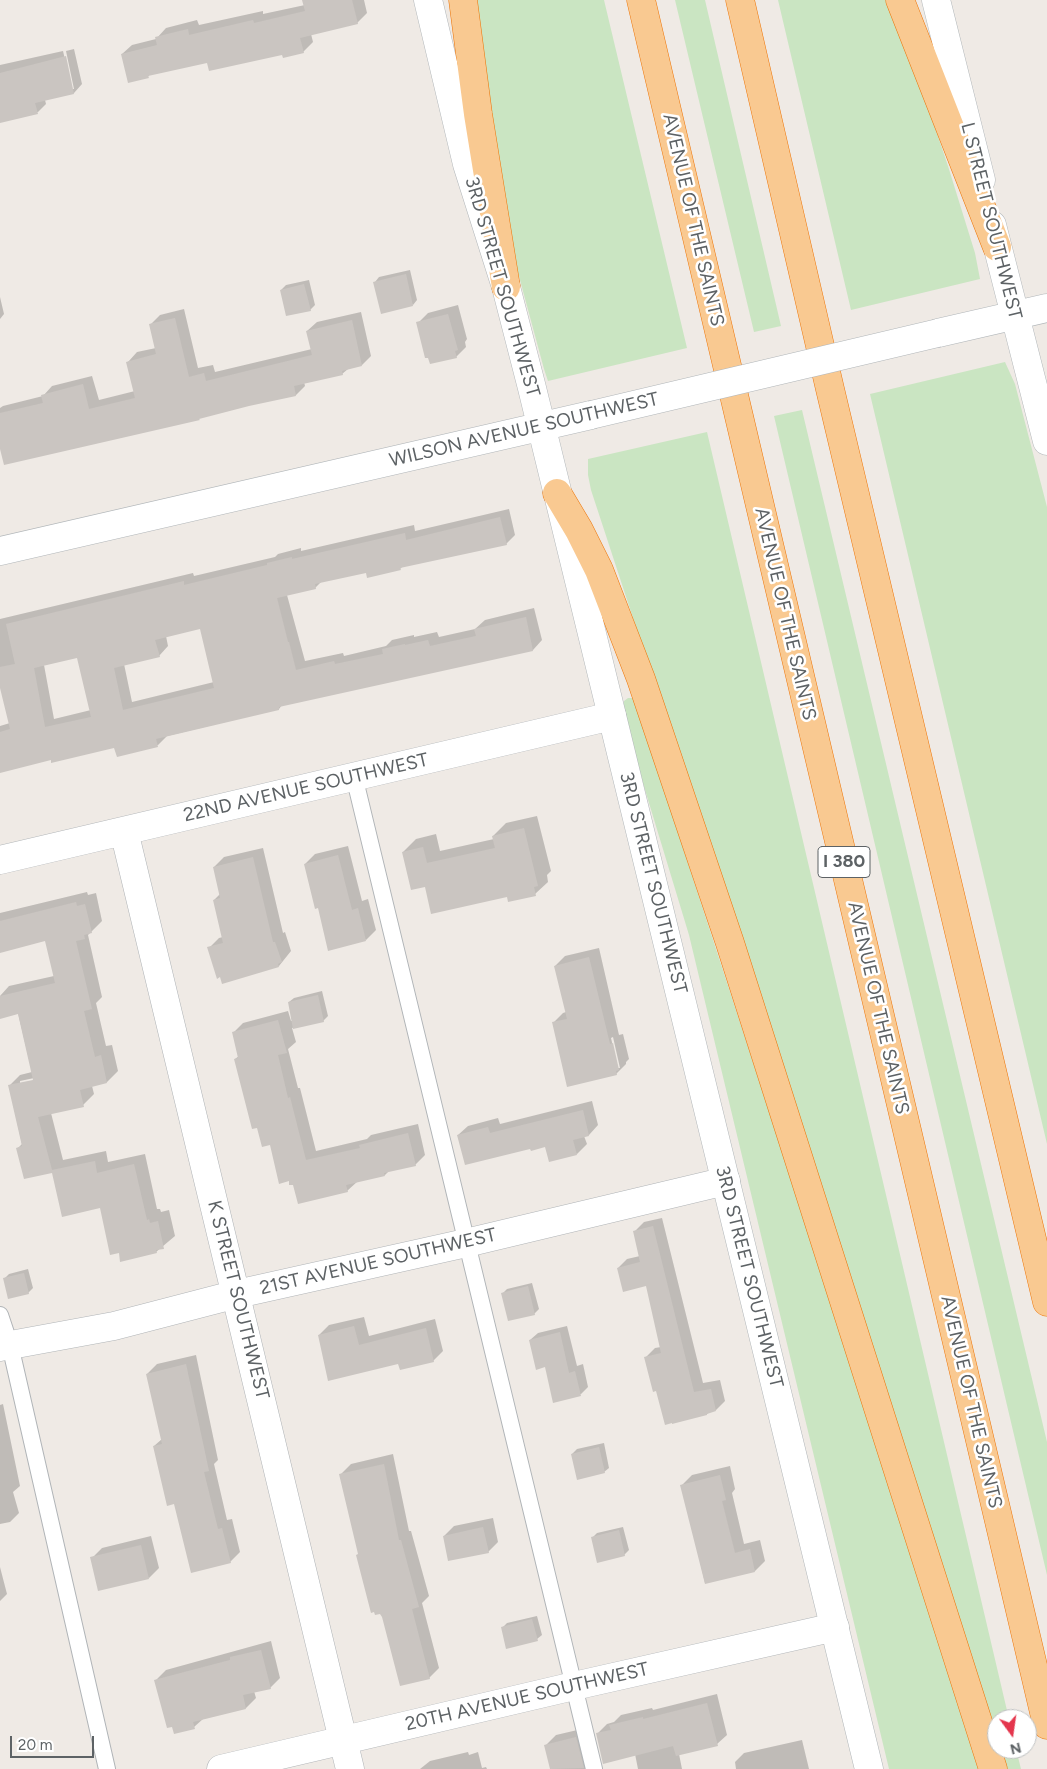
<!DOCTYPE html>
<html>
<head>
<meta charset="utf-8">
<style>
  body { margin:0 }
  #map { position:relative; width:1047px; height:1769px; overflow:hidden; background:#efeae5; font-family:Figtree,sans-serif }
  canvas { display:block }
  .north { position:absolute; left:987px; top:1709px; width:50px; height:50px; box-sizing:border-box; background:#fff; border:1px solid #bec0c1; border-radius:50%; rotate:166deg; font-size:14px; font-weight:700; line-height:20px; text-align:center; color:#5d6265 }
  .north::after { content:''; display:block; margin:auto; width:18px; height:22px; background:#e4364d; clip-path:polygon(50% 0,100% 100%,50% 72%,0 100%) }
  .scale { position:absolute; left:10px; top:1736px; width:84px; height:22px; box-sizing:border-box; border:2px solid #5d6265; border-top:0; padding-left:6px; font-size:15px; line-height:18px; white-space:nowrap; color:#5d6265; -webkit-text-stroke:4px #fff; paint-order:stroke }
</style>
</head>
<body>
<div id="map">
<canvas width="1047" height="1769"></canvas>
<div class="north">N</div>
<div class="scale">20 m</div>
</div>
<script>
const ctx = document.querySelector('canvas').getContext('2d');
ctx.lineJoin = 'round';
function paint(path, color) { ctx.fillStyle = color; ctx.fill(path, 'evenodd'); }
const shape = rows => new Path2D(rows.map(r => 'M' + r).join(''));
function trace(path, color, width, dash) { ctx.strokeStyle = color; ctx.lineWidth = width; ctx.lineCap = dash ? 'butt' : 'round'; ctx.setLineDash(dash || []); ctx.stroke(path); }
function write(font, color, halo, rows, align = 'center') {
  ctx.font = font + ' Figtree,sans-serif'; ctx.lineWidth = 5; ctx.setLineDash([]); ctx.textBaseline = 'middle'; ctx.strokeStyle = halo; ctx.fillStyle = color; for (const [text, x, y, turn = 0] of rows) {
    ctx.save(); ctx.translate(x, y); ctx.rotate((+turn || 0) * Math.PI / 180); ctx.textAlign = isNaN(turn) ? turn : align; if (halo) ctx.strokeText(text, 0, 0); ctx.fillText(text, 0, 0); ctx.restore();
  }
}
const green = shape([
  [473,0,604,0,687,348,548,381,544,369,517,269,505,208],
  [675,0,705,0,781,326,754,332],
  [778,0,886,0,920,83,948,166,975,253,980,279,851,310],
  [1005,362,1015,384,1047,507,1047,1144,870,394],
  [802,410,1047,1442,1047,1575,774,416],
  [707,432,1009,1719,997,1719,997,1742,898,1426,591,490,588,475,588,459],
  [628,698,633,698,636,705,667,799,984,1769,889,1769,689,935,639,770,624,711,624,701],
  [999,1749,1016,1749,1021,1769,1005,1769]
]);
const shadow = shape([
  [307,0,364,0,367,13,357,23,311,34,313,42,303,52,207,61,150,74,148,77,122,54,132,45,156,39,166,28,197,20,199,25,263,11,263,14,305,5],
  [74,49,82,84,74,93,45,100,46,104,38,112,0,122,0,65,63,51,72,89,74,89,66,51],
  [410,270,417,300,413,305,375,282,379,277],
  [309,280,315,305,310,310,281,290,286,285],
  [0,297,4,314,0,319],
  [458,305,467,339,465,342,466,347,456,357,418,323,428,313],
  [184,309,198,368,213,365,215,372,312,349,307,331,317,322,361,312,371,356,362,365,348,369,342,374,304,382,305,386,296,395,0,443,0,408,3,406,43,396,52,386,92,376,99,400,135,391,128,362,137,352,156,348,150,325,160,315],
  [509,509,515,535,506,544,403,566,400,569,367,571,322,581,315,588,287,595,305,661,343,653,344,656,386,646,392,640,414,635,414,637,437,632,439,637,475,629,485,620,534,608,542,640,533,650,282,705,279,709,167,736,158,745,118,755,115,747,52,759,0,772,0,726,10,723,0,682,0,619,193,573,194,576,275,557,278,554,301,548,301,551,414,525,415,531],
  [201,628,214,682,132,702,124,664,159,656,168,646,166,636],
  [78,657,91,710,54,719,44,665],
  [537,816,551,871,547,875,548,882,535,894,508,895,426,886,403,852,416,839,436,834,440,851,494,839,493,836,506,823],
  [348,846,362,901,368,899,376,930,366,940,319,907,305,864,315,854],
  [263,848,283,933,285,932,291,951,279,966,223,982,209,948,219,938,223,937,214,900,220,894,214,867,224,857],
  [87,892,88,895,96,893,102,921,88,935,102,997,96,1003,106,1046,112,1045,118,1071,107,1082,92,1086,94,1094,83,1105,51,1113,63,1160,106,1151,108,1162,145,1154,157,1209,160,1209,161,1212,169,1210,175,1236,156,1252,120,1252,101,1207,18,1148,22,1144,9,1086,20,1075,32,1072,18,1013,0,1005,0,996,9,986,54,976,46,940,0,952,0,913],
  [39,1077,39,1079,20,1084,20,1081],
  [599,948,619,1035,623,1034,629,1059,626,1062,626,1064,616,1074,553,1023,563,1013,566,1012,555,966,565,956],
  [613,1037,620,1068,618,1068,611,1038],
  [322,991,328,1016,323,1021,292,1028,296,1042,288,1049,298,1088,300,1088,316,1151,367,1139,371,1135,418,1124,425,1155,415,1165,389,1171,385,1175,358,1181,347,1191,294,1183,271,1143,235,1059,239,1056,233,1033,243,1023,288,1011,291,1021,293,1021,289,1002,294,998],
  [592,1101,598,1125,589,1135,584,1136,587,1144,577,1154,546,1146,531,1147,458,1135,468,1126,498,1118,500,1124],
  [662,1218,703,1383,720,1380,725,1401,716,1410,709,1412,707,1414,657,1389,646,1357,655,1348,661,1347,647,1285,618,1268,627,1259,640,1256,634,1232,644,1222],
  [28,1269,33,1288,28,1293,5,1278,9,1274],
  [532,1283,539,1309,534,1314,503,1293,507,1289],
  [364,1317,369,1336,435,1319,443,1351,433,1361,399,1363,319,1335,329,1325],
  [567,1326,577,1366,583,1364,588,1387,581,1394,554,1401,546,1366,530,1340,538,1333],
  [196,1355,218,1460,214,1464,227,1520,232,1519,240,1552,230,1562,175,1502,154,1446,162,1439,147,1374,157,1364],
  [3,1404,20,1486,13,1492,19,1513,10,1522,0,1524,0,1405],
  [604,1443,609,1468,604,1472,572,1454,577,1449],
  [393,1454,409,1531,411,1531,429,1596,422,1603,439,1668,429,1678,383,1616,359,1553,341,1474,351,1464],
  [730,1466,735,1489,732,1493,744,1544,760,1540,765,1561,755,1571,705,1583,682,1485,692,1475],
  [493,1518,498,1542,488,1552,444,1536,454,1526],
  [623,1527,629,1550,624,1555,593,1537,597,1533],
  [151,1536,159,1568,149,1578,92,1558,102,1548],
  [0,1567,7,1594,0,1601],
  [537,1616,542,1635,537,1639,502,1628,507,1623],
  [271,1641,280,1678,270,1688,254,1691,256,1698,246,1708,203,1719,194,1727,156,1680,166,1670],
  [717,1694,727,1735,717,1744,679,1754,682,1769,638,1769,635,1754,597,1734,607,1724,614,1722,621,1715,652,1708,653,1710],
  [586,1728,594,1769,552,1769,546,1745,556,1735],
  [802,1740,809,1769,736,1769,735,1762,744,1753],
  [468,1752,469,1755,478,1752,482,1768,486,1767,487,1769,420,1769,430,1761]
]);
const building = shape([
  [302,0,352,0,358,24,300,38,304,53,283,58,282,55,209,71,207,63,148,76,149,78,128,83,121,54,157,45,155,37,188,29,189,35,253,20,254,23,305,11],
  [66,56,74,94,35,103,38,114,0,123,0,73],
  [406,274,413,306,381,314,373,282],
  [304,284,311,311,286,316,280,290],
  [448,314,458,350,455,351,457,358,430,364,428,358,425,358,416,322],
  [175,318,189,377,204,373,206,381,312,355,306,331,352,320,362,366,342,371,343,375,294,386,296,396,249,406,199,419,200,420,4,465,0,449,0,413,43,403,41,395,83,384,89,409,135,398,126,362,156,354,149,324],
  [500,517,507,545,400,568,401,570,367,578,366,573,315,584,316,589,277,598,288,642,289,642,296,670,334,661,335,664,383,654,382,649,405,644,405,645,428,640,430,646,476,636,474,629,526,617,533,651,279,707,279,710,156,739,158,747,117,757,114,748,51,763,51,760,0,773,0,732,10,729,0,688,0,667,15,664,6,624,184,581,184,585,267,565,267,563,292,557,292,559,405,533,406,540],
  [200,629,214,688,123,710,114,668,160,657,155,640],
  [77,658,91,717,45,727,34,668],
  [524,828,538,886,534,887,536,896,508,902,507,897,431,914,425,887,411,890,402,852,423,847,427,863,495,848,492,836],
  [338,855,352,910,358,908,366,941,328,951,318,908,315,909,304,864],
  [253,857,273,942,275,942,282,962,278,964,279,967,222,984,220,977,217,979,207,947,223,943,213,900,220,898,213,867],
  [76,902,77,906,85,904,92,933,84,935,85,939,76,941,92,1009,84,1011,95,1057,101,1055,107,1083,80,1090,84,1107,38,1117,52,1170,95,1161,97,1173,134,1164,147,1220,149,1219,150,1223,158,1221,164,1249,156,1250,157,1253,120,1262,119,1253,110,1255,100,1208,62,1217,52,1173,24,1179,16,1148,22,1146,8,1085,33,1080,18,1014,0,1019,0,996,55,983,45,941,0,953,0,921],
  [589,957,610,1044,613,1043,619,1070,616,1071,617,1075,567,1087,552,1022,567,1019,554,966],
  [318,995,324,1022,293,1029,288,1002],
  [278,1020,287,1053,278,1055,288,1098,290,1097,306,1160,360,1148,359,1145,408,1133,416,1166,384,1173,385,1176,346,1185,348,1192,298,1204,293,1185,289,1185,289,1181,279,1184,270,1145,262,1147,257,1128,252,1129,234,1059,238,1058,232,1032],
  [583,1110,589,1136,573,1140,577,1155,549,1162,545,1147,531,1151,530,1149,465,1165,457,1135,488,1127,490,1133],
  [653,1226,694,1392,711,1389,716,1411,707,1414,707,1415,672,1424,672,1423,665,1425,656,1391,653,1392,644,1357,661,1353,646,1286,623,1292,617,1268,640,1262,633,1231],
  [24,1273,29,1294,8,1299,3,1278],
  [528,1286,535,1315,508,1321,501,1293],
  [354,1326,359,1345,426,1328,434,1362,400,1370,398,1364,328,1381,318,1335],
  [560,1332,569,1373,575,1371,581,1396,553,1403,545,1367,536,1370,529,1340],
  [186,1364,209,1471,204,1472,218,1529,222,1528,231,1563,191,1573,174,1504,167,1506,153,1446,162,1444,146,1374],
  [599,1447,605,1473,577,1480,571,1454],
  [384,1464,399,1540,401,1540,419,1607,412,1609,430,1679,400,1686,382,1617,380,1614,375,1615,374,1612,371,1613,356,1555,358,1554,339,1474],
  [720,1475,726,1500,722,1501,735,1553,750,1549,755,1572,705,1584,680,1485],
  [483,1527,489,1553,448,1561,443,1536],
  [619,1530,625,1556,597,1563,591,1537],
  [141,1545,149,1579,98,1591,90,1557],
  [532,1619,538,1641,506,1649,501,1627],
  [261,1650,271,1689,243,1695,246,1709,193,1722,195,1729,174,1734,172,1727,167,1728,154,1680,230,1660,230,1657],
  [707,1703,718,1746,676,1756,673,1746,603,1764,596,1733,611,1730,609,1725,643,1717,643,1719],
  [576,1737,584,1768,550,1769,544,1745]
]);
const lane = shape([
  [354,776,594,1769],
  [0,1315,10,1345,107,1769]
]);
const street = shape([
  [124,831,350,1769],
  [0,860,612,716],
  [0,1347,114,1326,237,1294,466,1243,726,1181],
  [221,1769,574,1686,835,1627]
]);
const secondary = shape([
  [428,0,467,164,506,287,532,388,869,1769],
  [936,0,981,180],
  [992,225,1047,441],
  [938,333,1047,308],
  [0,551,591,415]
]);
const highway = shape([
  [463,0,478,114,506,287],
  [641,0,1047,1725],
  [740,0,830,389,1047,1302],
  [900,0,997,247],
  [557,493,579,530,599,570,641,679,730,943,993,1769]
]);
const secondaryBridge = shape([
  [591,415,938,333]
]);
const shields = [
  [844,862,52]
];
const shieldNames = [
  ["I 380",844,862]
];
const streetNames = [
  ["AVENUE OF THE SAINTS",693,220,77],
  ["L STREET SOUTHWEST",991,221,76],
  ["3RD STREET SOUTHWEST",502,287,74],
  ["WILSON AVENUE SOUTHWEST",524,430,-13],
  ["AVENUE OF THE SAINTS",785,614,77],
  ["22ND AVENUE SOUTHWEST",306,788,-13],
  ["3RD STREET SOUTHWEST",653,883,76],
  ["AVENUE OF THE SAINTS",878,1008,77],
  ["21ST AVENUE SOUTHWEST",378,1262,-13],
  ["3RD STREET SOUTHWEST",749,1277,76],
  ["K STREET SOUTHWEST",238,1300,76],
  ["AVENUE OF THE SAINTS",971,1402,77],
  ["20TH AVENUE SOUTHWEST",527,1697,-13]
];
paint(green, '#cae5c2');
paint(shadow, '#0003');
paint(building, '#cac5c1');
trace(lane, '#b0b4b7', 18);
trace(street, '#b0b4b7', 29);
trace(secondary, '#b1b6b9', 29);
trace(highway, '#ec7408', 29);
trace(lane, '#fff', 16);
trace(street, '#fff', 28);
trace(secondary, '#fff', 28);
trace(highway, '#f9c991', 28);
trace(secondaryBridge, '#b1b6b9', 29, []);
trace(secondaryBridge, '#fff', 28);
for (const [x, y, w] of shields) { const box = new Path2D(); box.roundRect(x - w / 2, y - 15.5, w, 31, 4); ctx.fillStyle = '#fff'; ctx.fill(box); trace(box, '#5d6265', 1); }
write('bold 18px', '#5d6265', null, shieldNames);
write('19px', '#5d6265', '#fff', streetNames);
</script>
</body>
</html>
